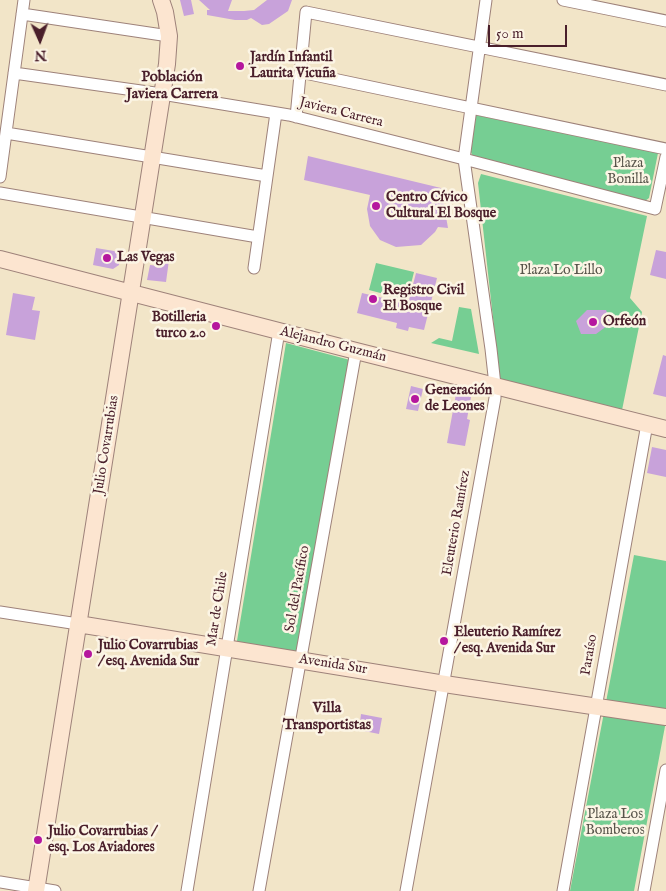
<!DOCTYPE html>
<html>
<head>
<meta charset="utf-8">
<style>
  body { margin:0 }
  #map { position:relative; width:666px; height:891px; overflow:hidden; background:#f2e5c8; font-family:"IM FELL English",serif }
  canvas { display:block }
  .north { position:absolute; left:15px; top:15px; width:50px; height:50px; -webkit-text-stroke:4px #fcf5e5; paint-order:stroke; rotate:178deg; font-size:14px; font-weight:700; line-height:20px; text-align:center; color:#4a1f2b }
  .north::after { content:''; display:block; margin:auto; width:18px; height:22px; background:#4a1f2b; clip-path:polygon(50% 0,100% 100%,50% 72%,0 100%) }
  .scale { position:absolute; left:488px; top:25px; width:79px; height:22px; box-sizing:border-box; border:2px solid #4a1f2b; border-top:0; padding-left:6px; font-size:15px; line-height:18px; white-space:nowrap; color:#4a1f2b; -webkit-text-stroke:4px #fcf5e5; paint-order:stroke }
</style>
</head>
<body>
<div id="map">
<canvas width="666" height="891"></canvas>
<div class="north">N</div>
<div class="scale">50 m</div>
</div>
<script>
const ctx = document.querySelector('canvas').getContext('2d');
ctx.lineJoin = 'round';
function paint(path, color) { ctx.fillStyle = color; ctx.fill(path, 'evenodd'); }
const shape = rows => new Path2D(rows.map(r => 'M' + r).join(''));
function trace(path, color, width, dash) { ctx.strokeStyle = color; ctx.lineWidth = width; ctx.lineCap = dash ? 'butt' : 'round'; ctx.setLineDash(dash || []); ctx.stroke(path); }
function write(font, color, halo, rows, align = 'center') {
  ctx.font = font + ' "IM FELL English",serif'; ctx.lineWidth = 5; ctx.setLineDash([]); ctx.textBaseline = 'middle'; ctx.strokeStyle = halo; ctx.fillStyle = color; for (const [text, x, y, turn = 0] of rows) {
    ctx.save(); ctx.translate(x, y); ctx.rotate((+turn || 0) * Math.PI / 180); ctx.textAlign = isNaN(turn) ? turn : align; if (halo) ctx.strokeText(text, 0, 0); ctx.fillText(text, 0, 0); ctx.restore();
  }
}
const green = shape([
  [476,115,658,153,649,198,645,201,473,157,471,152],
  [481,174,647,216,630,298,642,312,621,415,500,381,478,183],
  [376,263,414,272,407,300,369,290],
  [459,307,471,309,479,354,431,343,439,338,452,341],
  [286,343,350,360,297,657,236,647],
  [634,555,666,561,666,721,634,891,570,891]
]);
const building = shape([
  [180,0,191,0,194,14,184,16],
  [199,0,232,0,228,11,244,11,254,10,267,0,292,0,288,11,269,24,262,25,251,18,247,20,235,20,207,15,207,10,210,10],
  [308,156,441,188,448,228,438,227,435,232,421,245,396,247,380,240,370,226,367,209,370,195,304,180],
  [96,248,120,252,119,265,113,269,93,265],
  [656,250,666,252,666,279,650,275],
  [159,258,169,260,166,282,147,280,150,265,158,266],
  [416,273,437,278,424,330,409,327,408,331,396,328,397,323,357,313,362,293,408,304],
  [13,293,35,297,32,310,40,311,35,340,6,335],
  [587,310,606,310,611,323,596,334,581,334,576,321],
  [663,355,666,356,666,397,653,394],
  [411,386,423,389,418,411,406,409],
  [456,394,471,397,467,419,470,420,465,446,447,443],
  [652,447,666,450,666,477,647,473],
  [361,714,382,718,379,734,359,730]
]);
const street = shape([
  [563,0,666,21],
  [22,14,169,36],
  [300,72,666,149],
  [14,73,162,94,289,115,464,159,655,209,666,157],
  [296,117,306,12,666,85],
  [6,133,267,176],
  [0,177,24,0],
  [0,193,258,237],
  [254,268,276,113],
  [0,612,78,624],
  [0,882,55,891],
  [187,891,279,331],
  [259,891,356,351],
  [406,891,495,398,495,385,491,349,464,159,486,0],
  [563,891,647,424],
  [644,891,666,770]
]);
const secondary = shape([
  [0,259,356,351,666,429],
  [78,624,451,685,666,717],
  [36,891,167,64,169,36,165,12,161,0]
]);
const markers = [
  [240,66,5,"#b5179e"],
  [376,206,5,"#b5179e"],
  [107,258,5,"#b5179e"],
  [373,299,5,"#b5179e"],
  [593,322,5,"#b5179e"],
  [216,326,5,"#b5179e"],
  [415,399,5,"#b5179e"],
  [444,641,5,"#b5179e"],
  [88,654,5,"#b5179e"],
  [38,840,5,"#b5179e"]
];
const poiNames = [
  ["Jardín Infantil",250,58],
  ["Laurita Vicuña",250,74],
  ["Centro Cívico",386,198],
  ["Cultural El Bosque",386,214],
  ["Las Vegas",117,258],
  ["Registro Civil",383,291],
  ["El Bosque",383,307],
  ["Botilleria",206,318,"right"],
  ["turco 2.0",206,334,"right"],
  ["Orfeón",603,322],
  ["Generación",425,391],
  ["de Leones",425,407],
  ["Eleuterio Ramírez",454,633],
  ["/ esq. Avenida Sur",454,649],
  ["Julio Covarrubias",98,646],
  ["/ esq. Avenida Sur",98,662],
  ["Julio Covarrubias /",48,832],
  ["esq. Los Aviadores",48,848]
];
const streetNames = [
  ["Javiera Carrera",341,113,14],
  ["Alejandro Guzmán",333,345,14],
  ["Julio Covarrubias",107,445,-81],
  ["Eleuterio Ramírez",457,523,-80],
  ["Sol del Pacífico",298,589,-80],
  ["Mar de Chile",218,609,-81],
  ["Paraíso",590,655,-80],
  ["Avenida Sur",333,665,9]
];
const parkNames = [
  ["Plaza",628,164],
  ["Bonilla",628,180],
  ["Plaza Lo Lillo",561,271],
  ["Plaza Los",615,815],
  ["Bomberos",615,831]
];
const neighbourhoodNames = [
  ["Población",172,78],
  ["Javiera Carrera",172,95],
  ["Villa",327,709],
  ["Transportistas",327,726]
];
paint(green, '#76ce93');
paint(building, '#c8a2da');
trace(street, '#9e827a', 13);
trace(secondary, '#9e827a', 18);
trace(street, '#fff', 11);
trace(secondary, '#fce5d0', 16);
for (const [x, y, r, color] of markers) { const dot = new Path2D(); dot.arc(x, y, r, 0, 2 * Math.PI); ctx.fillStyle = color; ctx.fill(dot); trace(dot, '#fcf5e5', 2); }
write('bold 14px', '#4a1f2b', '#fcf5e5', poiNames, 'left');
write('14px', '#4a1f2b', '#fcf5e5', streetNames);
write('14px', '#57544a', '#fcf5e5', parkNames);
write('bold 15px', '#4a1f2b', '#fcf5e5', neighbourhoodNames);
</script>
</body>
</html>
